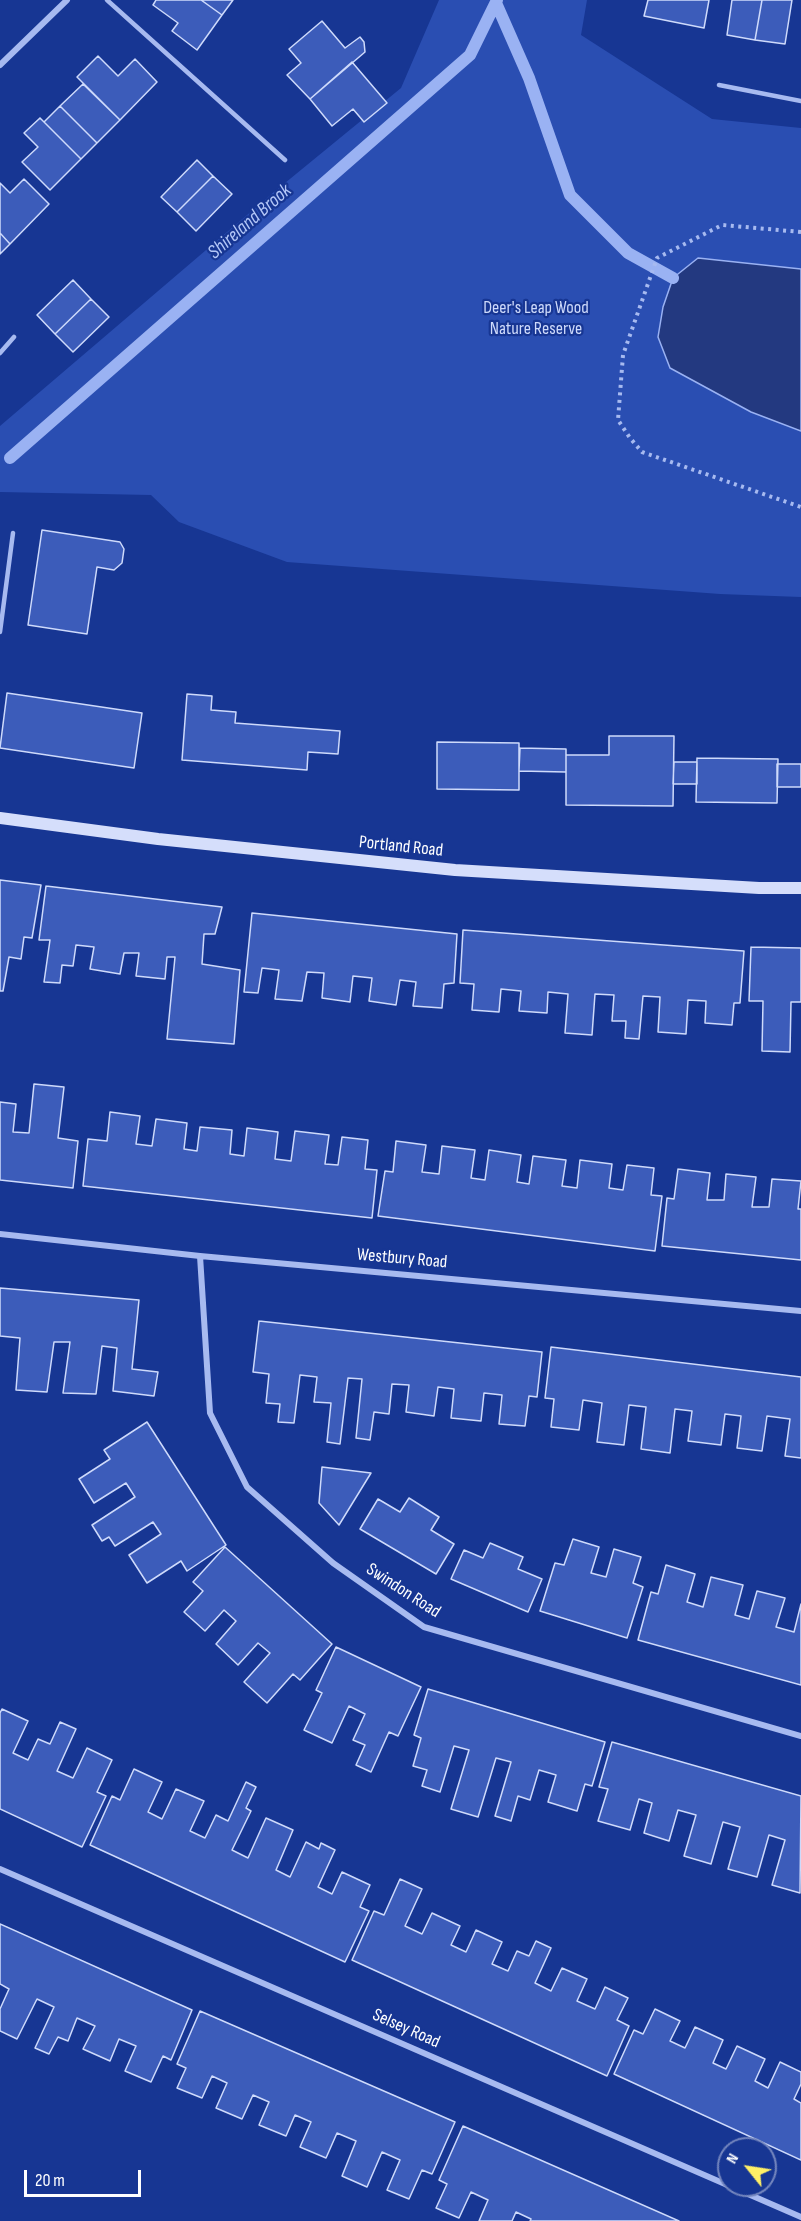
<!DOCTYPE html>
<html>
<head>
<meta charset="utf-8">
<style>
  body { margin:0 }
  #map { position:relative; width:801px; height:2221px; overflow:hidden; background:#173693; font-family:"Sofia Sans Condensed",sans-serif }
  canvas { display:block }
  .north { position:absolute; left:717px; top:2137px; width:60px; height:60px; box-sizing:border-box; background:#173693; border:2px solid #7486be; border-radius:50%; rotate:300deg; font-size:16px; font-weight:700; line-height:24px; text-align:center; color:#fff }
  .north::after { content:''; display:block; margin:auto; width:21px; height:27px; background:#fff066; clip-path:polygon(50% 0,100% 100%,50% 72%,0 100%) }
  .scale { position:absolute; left:24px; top:2170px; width:117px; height:27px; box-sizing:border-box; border:3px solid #fff; border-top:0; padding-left:8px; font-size:18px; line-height:21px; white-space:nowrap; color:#fff; -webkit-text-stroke:4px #173693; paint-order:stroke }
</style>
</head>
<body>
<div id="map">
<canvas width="801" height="2221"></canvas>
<div class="north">N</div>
<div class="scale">20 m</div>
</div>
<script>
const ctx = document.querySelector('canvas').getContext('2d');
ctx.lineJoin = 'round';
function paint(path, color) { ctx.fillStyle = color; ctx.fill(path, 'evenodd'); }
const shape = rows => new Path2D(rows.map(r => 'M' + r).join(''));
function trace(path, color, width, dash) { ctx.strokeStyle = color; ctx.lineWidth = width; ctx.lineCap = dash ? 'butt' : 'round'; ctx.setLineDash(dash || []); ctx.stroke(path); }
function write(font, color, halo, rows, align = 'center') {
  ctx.font = font + ' "Sofia Sans Condensed",sans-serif'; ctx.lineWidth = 4.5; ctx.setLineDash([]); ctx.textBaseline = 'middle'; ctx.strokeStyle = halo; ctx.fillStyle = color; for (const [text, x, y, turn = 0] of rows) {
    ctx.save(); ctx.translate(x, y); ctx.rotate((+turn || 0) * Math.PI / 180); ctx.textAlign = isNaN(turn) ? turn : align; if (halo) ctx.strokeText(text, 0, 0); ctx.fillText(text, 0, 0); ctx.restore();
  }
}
const green = shape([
  [439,0,587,0,581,35,712,119,801,128,801,597,720,594,287,562,179,522,151,495,0,492,0,426,274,192,401,88]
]);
const water = shape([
  [698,258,801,269,801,431,751,412,670,368,658,337,663,307,673,278,698,258]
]);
const stream = shape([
  [496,3,529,78,570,195,628,253,673,278],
  [10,458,470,55,497,0]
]);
const building = shape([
  [156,0,201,0,222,15,197,50,172,31,178,23,153,5,156,0],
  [201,0,233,0,222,15,201,0],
  [648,0,709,0,704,28,644,16,648,0],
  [732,0,762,0,755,40,727,35,732,0],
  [762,0,792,0,785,44,755,40,762,0],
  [322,21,345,48,360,37,364,42,365,52,310,99,287,75,301,63,289,49,322,21],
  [98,56,118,76,135,59,157,82,120,120,77,77,98,56],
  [352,62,387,103,364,122,353,109,332,126,310,99,352,62],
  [83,84,120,120,97,143,60,106,83,84],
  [60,106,97,143,81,159,44,122,60,106],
  [40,118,81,159,50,190,22,162,38,147,24,133,40,118],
  [197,160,213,176,177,212,161,197,197,160],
  [213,176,232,194,196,231,177,212,213,176],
  [24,179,49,204,10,244,0,233,0,183,10,193,24,179],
  [0,233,10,244,0,254,0,233],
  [73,280,91,299,55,334,37,315,73,280],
  [91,299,109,317,73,352,55,334,91,299],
  [42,530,120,542,124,549,122,563,114,570,97,567,87,634,28,625,42,530],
  [7,693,142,713,134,768,0,748,7,693],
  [187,694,212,696,211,710,236,712,235,723,340,731,338,754,308,752,307,770,182,760,187,694],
  [609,736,674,736,673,806,566,805,566,755,609,755,609,736],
  [437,742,519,743,519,790,437,789,437,742],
  [520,748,566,749,566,772,519,771,520,748],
  [697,758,778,759,777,803,696,802,697,758],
  [674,762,697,762,697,784,673,784,674,762],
  [777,764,801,764,801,787,777,787,777,764],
  [0,880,41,885,32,938,24,937,21,959,9,957,3,991,0,991,0,880],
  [46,886,222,907,215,934,204,934,202,964,240,970,234,1044,167,1039,175,957,167,957,165,979,136,976,139,953,124,953,120,974,90,969,94,947,76,945,73,966,62,965,60,983,44,982,50,940,39,940,46,886],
  [252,913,457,934,454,983,444,984,442,1008,413,1006,416,982,400,980,396,1005,369,1001,372,978,353,976,350,1002,322,998,324,973,307,972,302,1001,275,999,279,970,262,968,258,993,244,992,252,913],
  [463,930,744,951,740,1003,734,1003,732,1025,705,1023,706,1001,688,1000,686,1034,658,1032,660,997,643,996,639,1039,625,1038,626,1021,612,1021,614,995,595,994,592,1035,565,1033,568,994,548,992,547,1013,519,1011,521,991,501,989,499,1012,472,1010,474,984,460,983,463,930],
  [751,947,801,948,801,1002,791,1002,790,1052,762,1051,763,1001,749,1001,751,947],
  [34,1084,64,1087,58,1138,78,1141,73,1188,0,1180,0,1102,16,1104,13,1132,29,1133,34,1084],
  [110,1112,140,1116,136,1144,152,1146,156,1119,187,1123,184,1149,197,1151,200,1127,232,1130,230,1154,244,1156,247,1128,278,1132,275,1159,291,1161,295,1131,329,1135,325,1164,338,1165,342,1137,368,1140,365,1169,377,1170,372,1218,83,1186,88,1139,107,1141,110,1112],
  [396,1141,426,1145,422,1172,439,1174,442,1146,475,1150,471,1178,485,1180,489,1150,521,1155,517,1182,529,1184,533,1156,566,1160,562,1186,577,1188,580,1160,612,1164,609,1188,623,1190,627,1165,654,1168,651,1195,662,1196,655,1251,378,1216,385,1171,393,1172,396,1141],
  [678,1169,710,1173,707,1200,724,1200,726,1174,756,1177,752,1207,769,1207,772,1179,801,1181,798,1209,801,1209,801,1260,662,1246,667,1198,674,1199,678,1169],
  [0,1288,139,1300,132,1369,158,1372,154,1396,113,1391,117,1348,102,1346,96,1394,63,1393,70,1342,54,1342,47,1392,16,1390,20,1338,0,1336,0,1288],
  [259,1321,542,1352,537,1397,529,1396,525,1426,499,1424,502,1395,484,1393,481,1421,451,1418,454,1389,438,1387,434,1416,406,1412,409,1385,392,1384,389,1414,374,1412,370,1440,356,1438,362,1379,348,1378,340,1444,327,1442,331,1403,314,1402,317,1377,300,1375,294,1423,278,1422,280,1404,266,1403,269,1374,253,1372,259,1321],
  [551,1347,801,1377,801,1458,785,1456,790,1419,767,1416,762,1451,737,1448,741,1416,725,1414,721,1445,688,1441,692,1411,675,1409,670,1453,641,1449,646,1407,629,1405,624,1445,597,1442,602,1403,583,1400,579,1430,551,1427,554,1399,545,1398,551,1347],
  [147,1422,226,1545,187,1571,181,1561,147,1583,129,1555,161,1534,153,1522,115,1546,109,1537,102,1541,92,1525,135,1497,126,1483,94,1503,79,1479,110,1459,104,1450,147,1422],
  [322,1467,371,1473,339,1525,319,1503,322,1467],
  [409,1498,439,1517,431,1530,454,1544,436,1574,360,1529,378,1499,400,1512,409,1498],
  [573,1539,599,1547,591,1573,606,1577,614,1549,641,1557,633,1583,643,1587,627,1638,540,1611,555,1563,564,1565,573,1539],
  [490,1543,523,1557,518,1569,542,1579,528,1612,451,1579,464,1550,483,1558,490,1543],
  [225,1547,332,1644,300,1680,293,1674,267,1703,244,1682,270,1653,258,1643,238,1665,216,1644,236,1621,224,1610,205,1631,184,1612,203,1591,193,1582,225,1547],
  [666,1565,695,1574,687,1602,703,1607,711,1577,743,1585,735,1615,749,1619,757,1591,785,1598,776,1627,794,1632,801,1604,801,1685,638,1640,651,1592,658,1594,666,1565],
  [336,1647,421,1687,398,1736,389,1732,371,1772,356,1765,365,1745,353,1740,365,1714,349,1706,332,1743,304,1730,322,1693,316,1690,336,1647],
  [428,1689,605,1742,592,1786,585,1784,577,1811,548,1802,556,1775,539,1770,530,1800,518,1796,511,1821,495,1816,511,1762,496,1758,478,1817,451,1809,469,1750,454,1746,440,1792,422,1786,427,1770,413,1766,421,1738,414,1735,428,1689],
  [2,1709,28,1721,13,1753,28,1760,38,1739,50,1744,60,1722,76,1729,57,1771,73,1778,87,1748,112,1760,97,1792,106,1796,82,1847,0,1809,0,1713,2,1709],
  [612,1742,801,1796,800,1893,772,1885,785,1840,769,1835,757,1877,728,1869,740,1827,723,1822,711,1864,684,1856,696,1815,678,1810,669,1841,644,1833,652,1803,639,1799,630,1830,598,1821,608,1789,599,1787,612,1742],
  [134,1769,162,1782,148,1812,162,1819,176,1789,204,1801,190,1831,205,1838,216,1815,228,1821,246,1782,256,1787,246,1808,251,1811,232,1850,248,1858,266,1818,293,1830,276,1870,290,1877,306,1842,319,1849,321,1843,335,1850,318,1887,332,1894,342,1872,370,1885,360,1907,369,1911,345,1962,90,1845,112,1796,120,1800,134,1769],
  [400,1879,422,1889,405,1926,422,1934,432,1913,460,1926,451,1945,466,1952,476,1930,502,1942,492,1964,508,1971,517,1951,529,1956,536,1941,551,1948,535,1983,551,1991,562,1968,587,1979,577,2001,595,2009,605,1987,628,1998,617,2020,629,2026,607,2076,352,1960,374,1911,384,1915,400,1879],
  [0,1924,192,2010,171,2060,163,2056,151,2082,125,2071,136,2046,119,2039,110,2061,83,2049,95,2026,77,2018,68,2041,58,2037,49,2054,35,2048,54,2007,37,1999,17,2039,0,2031,0,2009,9,1989,0,1984,0,1924],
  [655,2009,680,2021,670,2041,685,2048,695,2027,723,2040,713,2063,726,2069,737,2046,765,2059,755,2081,768,2088,780,2062,801,2072,801,2084,794,2099,801,2103,801,2160,614,2074,634,2030,643,2034,655,2009],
  [200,2011,455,2122,432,2174,422,2170,409,2199,387,2190,400,2160,382,2152,367,2187,342,2176,356,2141,337,2133,326,2158,300,2147,311,2122,295,2115,286,2136,259,2125,269,2102,253,2095,242,2119,216,2108,227,2083,212,2076,202,2098,177,2088,186,2068,177,2064,200,2011],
  [463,2126,679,2221,530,2221,531,2219,516,2212,512,2221,479,2221,488,2200,471,2192,459,2218,436,2208,447,2184,439,2180,463,2126]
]);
const path = shape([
  [801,232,722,225,657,258,623,355,618,420,630,438,642,452,801,507]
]);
const lane = shape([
  [107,0,285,160],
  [719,85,801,101],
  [0,353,14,337],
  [0,632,13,533]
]);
const street = shape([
  [0,65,67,0],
  [0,1234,200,1256,801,1311],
  [200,1256,210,1413,247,1487,333,1563,424,1627,801,1736],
  [0,1869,801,2217]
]);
const secondary = shape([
  [0,818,158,839,455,870,759,888,801,888]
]);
const parkNames = [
  ["Deer's Leap Wood",536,308],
  ["Nature Reserve",536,329]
];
const streetNames = [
  ["Portland Road",401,847,6],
  ["Westbury Road",402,1259,5],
  ["Swindon Road",403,1591,33],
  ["Selsey Road",406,2029,24]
];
const waterNames = [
  ["Shireland Brook",250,222,-41]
];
paint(green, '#2a4eb2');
paint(water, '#233980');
trace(water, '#9ab2f3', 1.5);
trace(stream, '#9ab2f3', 12);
paint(building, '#3c5cba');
trace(building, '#cedafb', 1.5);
trace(path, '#a7baf0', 4, [3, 4.5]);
trace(lane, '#a7baf0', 4.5);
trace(street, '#a7baf0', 6);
trace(secondary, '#d5defb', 12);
write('18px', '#cedafb', '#173693', parkNames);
write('18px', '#fff', '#173693', streetNames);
write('italic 20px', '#b3c6f7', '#173693', waterNames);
</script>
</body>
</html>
